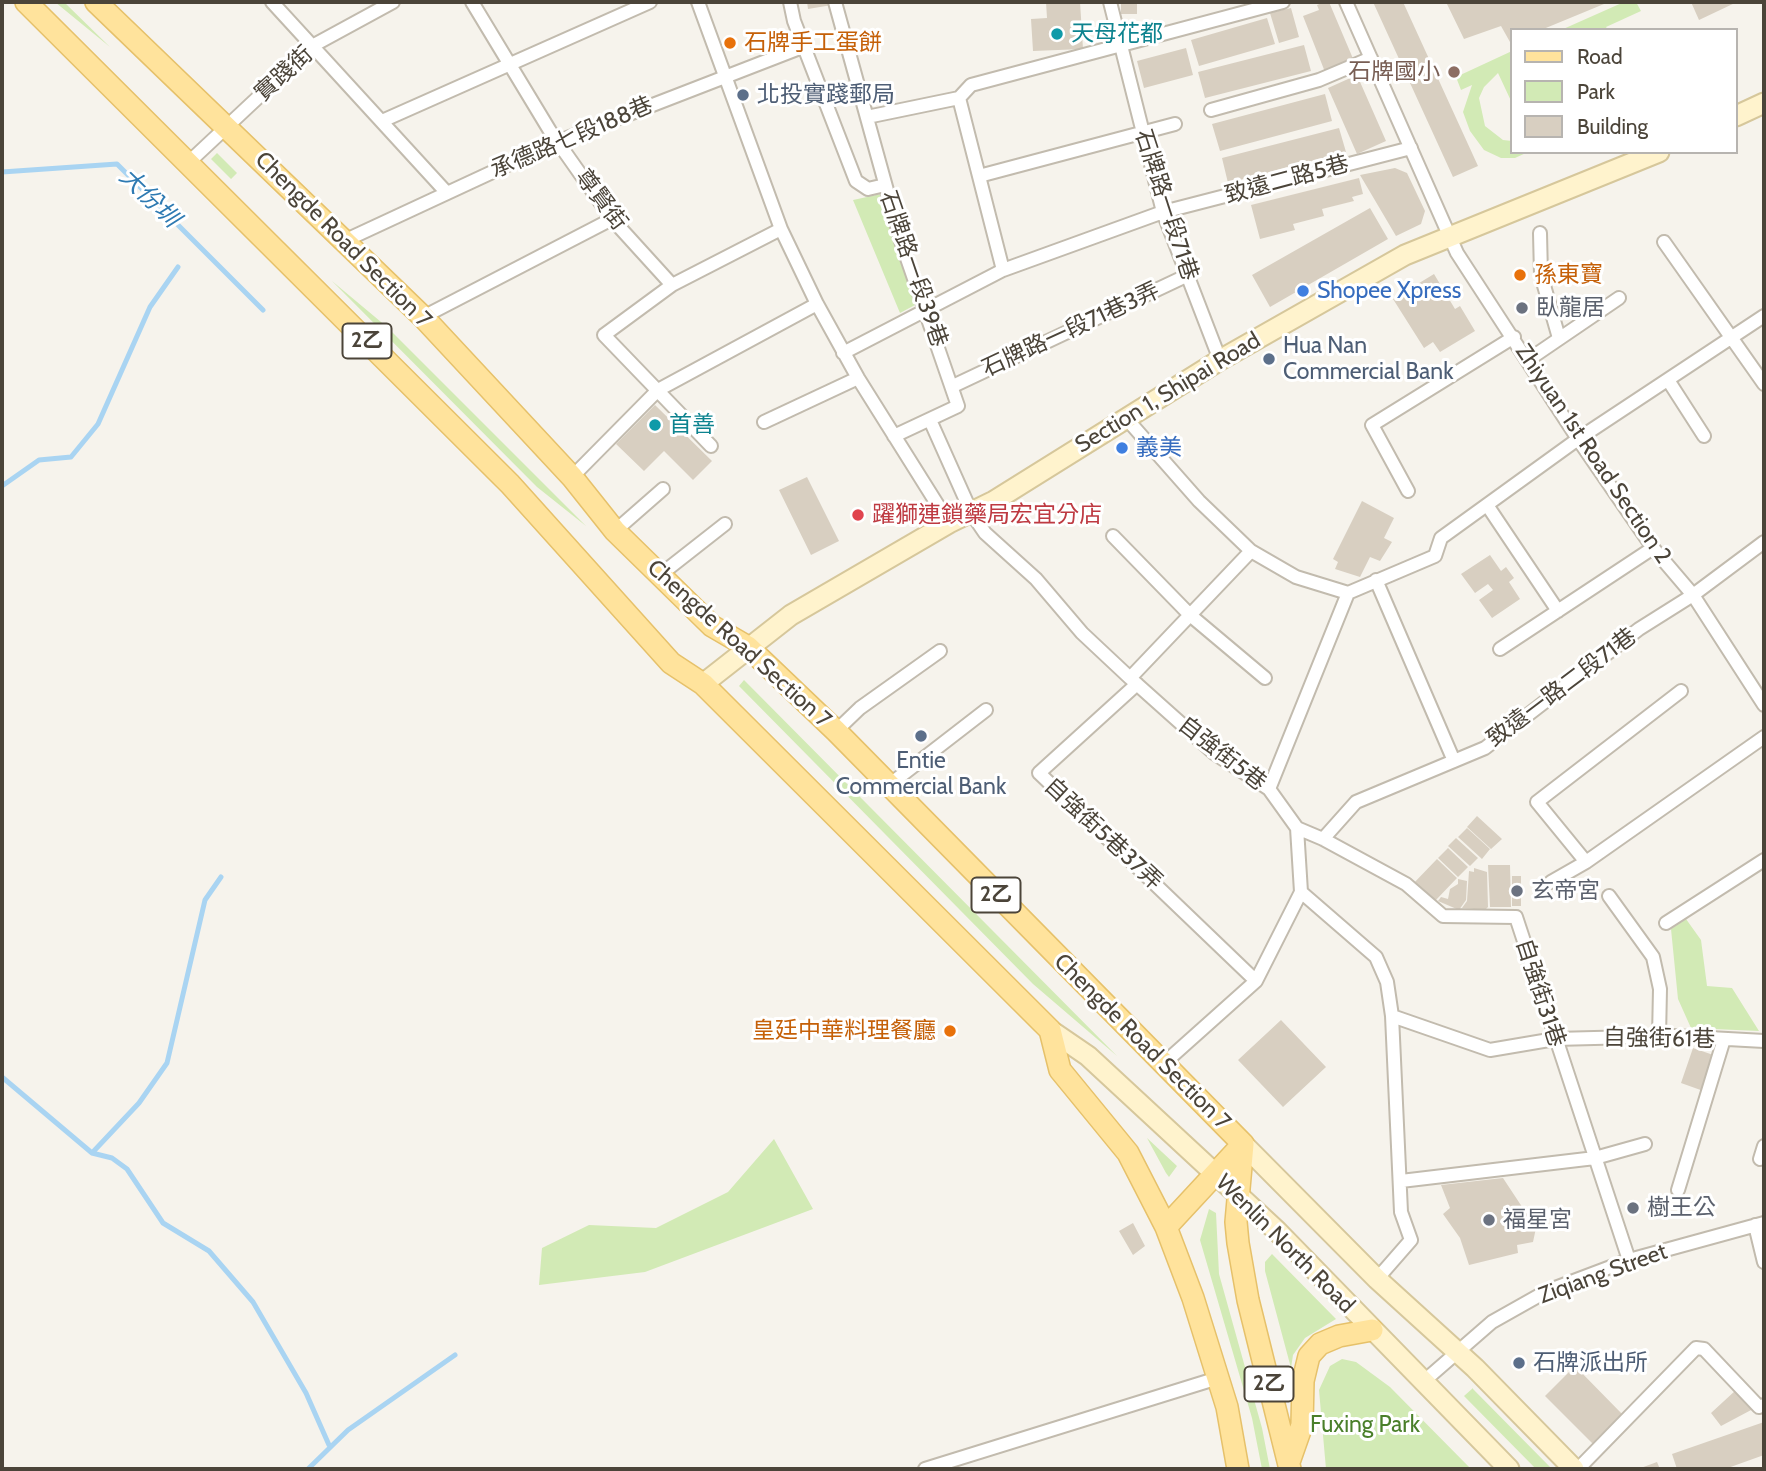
<!DOCTYPE html>
<html>
<head>
<meta charset="utf-8">
<style>
  body { margin:0 }
  #map { position:relative; width:1766px; height:1471px; overflow:hidden; background:#f6f3ec; font-family:Cabin,sans-serif }
  canvas { display:block }
  .frame { position:absolute; inset:0; border:4px solid #4b4439; pointer-events:none }
  .legend { position:absolute; left:1510px; top:28px; width:228px; height:126px; box-sizing:border-box; background:#fff; border:2px solid #b7b4b0; margin:0; padding:9px 12px; list-style:none; font-size:21px; color:#4b4439 }
  .legend li { display:flex; align-items:center; gap:14px; height:35px }
  .legend b { width:35px; border:2px solid #b7b4b0 }
</style>
</head>
<body>
<div id="map">
<canvas width="1766" height="1471"></canvas>
<div class="frame"></div>
<ul class="legend">
<li><b style="height:9px;background:#ffe39c"></b>Road</li>
<li><b style="height:19px;background:#d2eab5"></b>Park</li>
<li><b style="height:19px;background:#d8cfc1"></b>Building</li>
</ul>
</div>
<script>
const ctx = document.querySelector('canvas').getContext('2d');
ctx.lineJoin = 'round';
function paint(path, color) { ctx.fillStyle = color; ctx.fill(path, 'evenodd'); }
const shape = rows => new Path2D(rows.map(r => 'M' + r).join(''));
function trace(path, color, width, dash) { ctx.strokeStyle = color; ctx.lineWidth = width; ctx.lineCap = dash ? 'butt' : 'round'; ctx.setLineDash(dash || []); ctx.stroke(path); }
function write(font, color, halo, rows, align = 'center') {
  ctx.font = font + ' Cabin,"Noto Sans TC",sans-serif'; ctx.lineWidth = 6; ctx.setLineDash([]); ctx.textBaseline = 'middle'; ctx.strokeStyle = halo; ctx.fillStyle = color; for (const [text, x, y, turn = 0] of rows) {
    ctx.save(); ctx.translate(x, y); ctx.rotate((+turn || 0) * Math.PI / 180); ctx.textAlign = isNaN(turn) ? turn : align; if (halo) ctx.strokeText(text, 0, 0); ctx.fillText(text, 0, 0); ctx.restore();
  }
}
const green = shape([
  [55,2,64,2,110,47],
  [1624,2,1636,2,1641,11,1606,27,1608,30,1561,30],
  [1512,51,1512,103,1498,73,1484,87,1479,98,1485,126,1503,140,1512,141,1512,152,1528,152,1515,158,1501,158,1484,150,1470,131,1463,112,1472,85,1461,90,1456,77],
  [217,153,237,173,231,179,211,159],
  [881,194,915,305,900,313,853,200],
  [332,281,387,327,586,526,537,487],
  [744,680,1117,1056,1033,984,739,686],
  [1686,919,1701,940,1707,986,1732,988,1759,1031,1691,1028,1678,999,1671,929],
  [1147,1138,1177,1166,1169,1177,1166,1173],
  [774,1139,813,1209,645,1272,539,1285,542,1248,589,1225,656,1228,728,1192],
  [1209,1209,1216,1213,1219,1274,1262,1428,1270,1469,1262,1469,1252,1418,1200,1240],
  [1272,1254,1336,1319,1305,1338,1293,1355,1291,1368,1265,1271,1265,1262],
  [1342,1359,1356,1362,1390,1387,1471,1469,1326,1469,1319,1390,1330,1366],
  [1473,1388,1473,1389,1552,1469,1536,1469,1464,1396]
]);
const stream = shape([
  [2,172,117,164,263,310],
  [2,486,39,460,71,457,98,424,150,307,178,267],
  [221,877,205,900,167,1063,139,1103,92,1153,112,1158,127,1169,163,1223,209,1251,253,1302,306,1393,329,1445],
  [2,1077,92,1153],
  [308,1469,348,1430,455,1355]
]);
const building = shape([
  [807,2,831,2,832,5,808,9],
  [1046,2,1080,2,1083,49,1033,51,1031,19,1047,18],
  [1121,2,1137,2,1137,14,1121,14],
  [1324,2,1329,2,1354,61,1325,72,1303,16,1319,10,1317,5],
  [1373,2,1403,2,1478,166,1453,177],
  [1446,2,1602,2,1604,4,1541,30,1512,30,1510,42,1501,26,1464,39],
  [1691,2,1737,2,1699,20],
  [1291,8,1299,37,1279,43,1270,13],
  [1267,18,1275,44,1199,66,1191,40],
  [1304,45,1311,71,1205,98,1198,72],
  [1186,48,1193,75,1144,88,1137,61],
  [1357,75,1386,141,1357,154,1328,88],
  [1325,94,1332,121,1220,151,1212,124],
  [1339,128,1346,152,1228,183,1222,158],
  [1395,168,1407,173,1425,211,1421,224,1396,236,1360,175],
  [1359,178,1363,194,1352,197,1354,201,1322,209,1324,216,1293,224,1295,230,1260,239,1251,205],
  [1370,208,1388,239,1270,307,1252,275],
  [1434,274,1455,309,1460,306,1475,331,1440,352,1433,342,1424,348,1393,299],
  [655,405,712,461,693,480,664,451,644,471,616,444],
  [807,477,839,541,811,555,779,490],
  [1362,501,1394,518,1384,538,1392,542,1380,561,1370,557,1360,577,1335,569,1338,562,1333,559],
  [1490,555,1501,571,1506,567,1514,578,1509,582,1520,599,1492,618,1479,600,1493,590,1488,584,1475,593,1461,574],
  [1477,816,1502,839,1491,849,1467,827],
  [1467,828,1490,849,1482,859,1458,837],
  [1456,838,1478,858,1470,866,1448,846],
  [1448,848,1468,867,1458,877,1438,858],
  [1437,859,1457,878,1435,901,1411,886],
  [1488,865,1510,865,1511,907,1490,907],
  [1474,868,1487,872,1488,907,1485,910,1462,908,1467,901,1469,871,1474,872],
  [1512,876,1521,876,1521,906,1512,906],
  [1458,879,1467,881,1466,900,1459,910,1438,901,1441,897,1448,899,1450,889,1458,884],
  [1281,1020,1326,1067,1283,1107,1238,1060],
  [1693,1048,1722,1058,1709,1093,1681,1083],
  [1503,1178,1536,1228,1533,1242,1517,1245,1518,1253,1469,1265,1460,1238,1443,1214,1450,1208,1441,1185],
  [1133,1223,1145,1246,1133,1255,1119,1231],
  [1575,1366,1624,1416,1594,1445,1545,1396],
  [1736,1390,1753,1409,1721,1426,1711,1413],
  [1764,1422,1764,1455,1725,1469,1677,1469,1672,1454],
  [1657,1462,1660,1469,1638,1469]
]);
const street = shape([
  [272,2,447,193],
  [472,2,550,131,612,219,672,285],
  [698,2,781,229,817,304,858,378,949,523],
  [790,2,794,21,856,181,868,189,885,185],
  [835,2,901,241,958,406,894,436],
  [1110,2,1163,212,1220,360],
  [1346,2,1457,253,1578,439,1653,548,1693,595,1764,705],
  [959,98,1003,270],
  [1211,110,1319,80,1371,58],
  [867,117,959,98,971,85,1283,2],
  [382,121,650,2],
  [188,163,314,45,393,2],
  [979,176,1175,124],
  [1540,233,1541,275,1559,338],
  [344,241,557,142,805,46],
  [1664,242,1764,384],
  [423,317,612,219],
  [843,353,1003,270,1163,212,1411,148],
  [1528,360,1619,298],
  [1668,380,1704,436],
  [953,386,1188,275],
  [1125,417,1199,501,1251,551,1296,577,1348,593,1435,556,1441,538,1578,439,1764,316],
  [930,420,972,514,985,533,1036,579,1082,633,1130,678,1214,753,1269,789,1297,828,1301,892,1376,957,1387,982,1392,1016,1401,1212,1411,1240,1377,1279],
  [764,422,858,378],
  [711,446,604,335,672,285,781,229],
  [572,477,658,390,817,304],
  [1408,491,1372,425,1514,337],
  [1487,505,1558,611],
  [615,531,663,489],
  [1113,536,1190,615,1265,678],
  [660,575,725,524],
  [1376,580,1454,761],
  [1500,649,1653,548],
  [1130,678,1251,551],
  [1137,684,1039,773,1256,981],
  [836,731,860,708,940,651],
  [889,785,986,710],
  [1269,789,1348,593],
  [1297,828,1323,839,1406,884,1443,916,1516,917,1629,1260],
  [1323,839,1356,802,1485,748,1639,629,1693,595,1764,542],
  [1586,862,1537,802,1681,691],
  [1551,882,1586,862,1764,737],
  [1609,896,1653,957,1660,989,1659,1037],
  [1666,923,1764,860],
  [1392,1016,1490,1050,1555,1039,1673,1036,1764,1041],
  [1162,1065,1256,981,1301,892],
  [1760,1159,1764,1146],
  [1401,1181,1595,1158,1645,1144],
  [1678,1190,1724,1039],
  [1755,1225,1764,1262],
  [1423,1382,1492,1322,1547,1291,1629,1260,1764,1223],
  [925,1469,1218,1378],
  [1578,1469,1696,1348,1704,1349,1759,1407,1764,1405]
]);
const secondary = shape([
  [1736,116,1764,103],
  [703,684,791,615,949,523,994,501,1220,360,1405,255,1659,152],
  [1050,1030,1088,1056,1277,1231,1509,1469],
  [1243,1144,1377,1279,1475,1368,1574,1469]
]);
const primary = shape([
  [26,2,510,484,671,663,703,684,1050,1030,1060,1070,1128,1153,1166,1227,1193,1298,1227,1407,1238,1469],
  [96,2,423,317,572,477,615,531,660,575,712,626,748,647,836,731,1243,1144],
  [1243,1144,1236,1222,1238,1243,1248,1300,1290,1469],
  [1166,1227,1243,1144],
  [1289,1462,1302,1425,1303,1381,1309,1356,1320,1344,1339,1336,1372,1330]
]);
const markers = [
  [1057,34,7,"#0f9aa8"],
  [730,43,7,"#e8710a"],
  [1454,72,7,"#8d6e63"],
  [743,95,7,"#5c6f8a"],
  [1520,275,7,"#e8710a"],
  [1303,291,7,"#3f7fe0"],
  [1522,308,7,"#6b7280"],
  [1269,359,7,"#5c6f8a"],
  [655,425,7,"#0f9aa8"],
  [1122,448,7,"#3f7fe0"],
  [858,515,7,"#e0444e"],
  [921,736,7,"#5c6f8a"],
  [1517,891,7,"#6b7280"],
  [950,1031,7,"#e8710a"],
  [1633,1208,7,"#6b7280"],
  [1489,1220,7,"#6b7280"],
  [1519,1363,7,"#5c6f8a"]
];
const shields = [
  [367,341,49],
  [996,895,49],
  [1269,1384,49]
];
const shieldNames = [
  ["2乙",367,341],
  ["2乙",996,895],
  ["2乙",1269,1384]
];
const cultureNames = [
  ["天母花都",1071,34],
  ["首善",669,425]
];
const foodNames = [
  ["石牌手工蛋餅",744,43],
  ["孫東寶",1534,275],
  ["皇廷中華料理餐廳",936,1031,"right"]
];
const educationNames = [
  ["石牌國小",1440,72]
];
const streetNames = [
  ["實踐街",284,74,-42],
  ["承德路七段188巷",572,138,-23],
  ["致遠二路5巷",1287,180,-15],
  ["尊賢街",601,200,53],
  ["石牌路一段71巷",1166,205,72],
  ["Chengde Road Section 7",343,240,45],
  ["石牌路一段39巷",913,269,71],
  ["石牌路一段71巷3弄",1071,330,-25],
  ["Section 1, Shipai Road",1168,393,-31],
  ["Zhiyuan 1st Road Section 2",1593,454,56],
  ["Chengde Road Section 7",739,644,42],
  ["致遠一路二段71巷",1562,688,-37],
  ["自強街5巷",1222,754,38],
  ["自強街5巷37弄",1103,834,43],
  ["自強街31巷",1540,993,72],
  ["自強街61巷",1659,1039,1],
  ["Chengde Road Section 7",1142,1042,45],
  ["Wenlin North Road",1285,1244,45],
  ["Ziqiang Street",1603,1274,-20]
];
const serviceNames = [
  ["北投實踐郵局",757,95],
  ["Hua Nan",1283,346],
  ["Commercial Bank",1283,372],
  ["Entie",921,761,"center"],
  ["Commercial Bank",921,787,"center"],
  ["石牌派出所",1533,1363]
];
const shopNames = [
  ["Shopee Xpress",1317,291],
  ["義美",1136,448]
];
const worshipNames = [
  ["臥龍居",1536,308],
  ["玄帝宮",1531,891],
  ["樹王公",1647,1208],
  ["福星宮",1503,1220]
];
const healthNames = [
  ["躍獅連鎖藥局宏宜分店",872,515]
];
const parkNames = [
  ["Fuxing Park",1365,1425]
];
const waterNames = [
  ["大份圳",149,198,44]
];
paint(green, '#d2eab5');
trace(stream, '#a9d4f2', 5);
paint(building, '#d8cfc1');
trace(street, '#c2bbae', 16);
trace(secondary, '#d6c79b', 23);
trace(primary, '#e6c16a', 24);
trace(street, '#fff', 12);
trace(secondary, '#fff3cd', 19);
trace(primary, '#ffe39c', 21);
for (const [x, y, r, color] of markers) { const dot = new Path2D(); dot.arc(x, y, r, 0, 2 * Math.PI); ctx.fillStyle = color; ctx.fill(dot); trace(dot, '#fff', 2.5); }
for (const [x, y, w] of shields) { const box = new Path2D(); box.roundRect(x - w / 2, y - 17.5, w, 35, 5); ctx.fillStyle = '#fff'; ctx.fill(box); trace(box, '#4b4439', 2); }
write('bold 21px', '#4b4439', null, shieldNames);
write('23px', '#0d838f', '#fff', cultureNames, 'left');
write('23px', '#c56008', '#fff', foodNames, 'left');
write('23px', '#785e54', '#fff', educationNames, 'right');
write('23px', '#4b4439', '#fff', streetNames);
write('23px', '#4e5e75', '#fff', serviceNames, 'left');
write('23px', '#366cbe', '#fff', shopNames, 'left');
write('23px', '#5b616d', '#fff', worshipNames, 'left');
write('23px', '#be3a42', '#fff', healthNames, 'left');
write('23px', '#4a7f2a', '#fff', parkNames);
write('italic 24px', '#2e7ab2', '#fff', waterNames);
</script>
</body>
</html>
